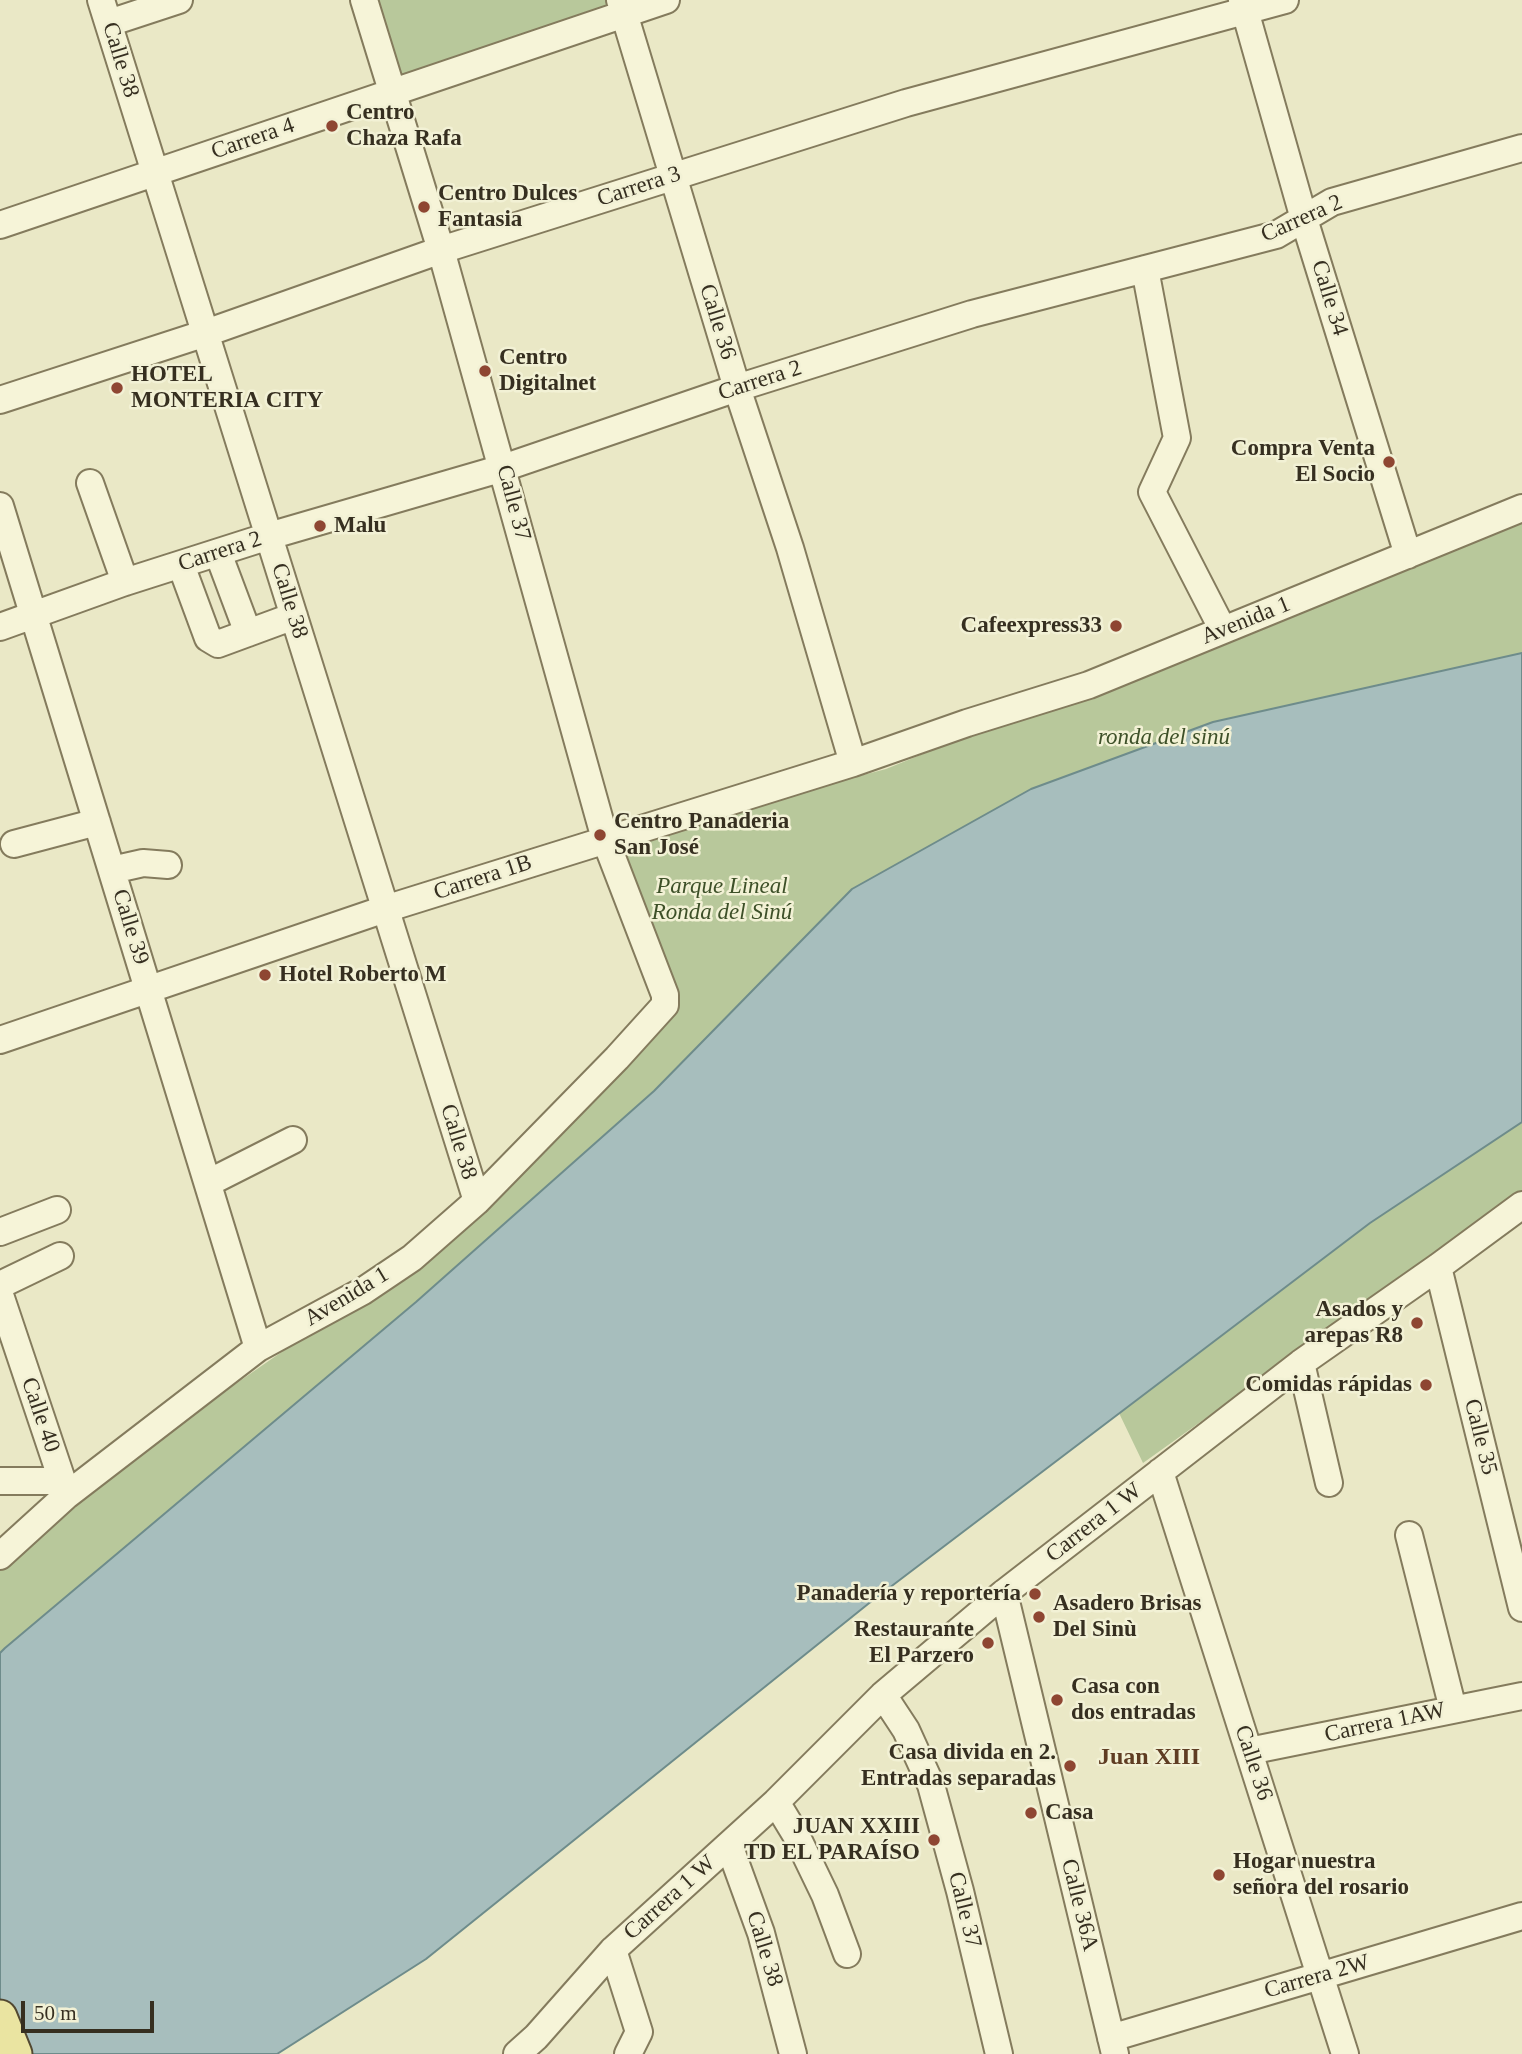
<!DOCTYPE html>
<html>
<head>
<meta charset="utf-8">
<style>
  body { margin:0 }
  #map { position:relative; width:1522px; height:2054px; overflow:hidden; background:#eae8c6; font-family:"Times New Roman",serif }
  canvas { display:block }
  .scale { position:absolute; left:21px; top:2001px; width:133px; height:32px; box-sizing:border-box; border:4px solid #362f20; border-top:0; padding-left:9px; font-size:21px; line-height:24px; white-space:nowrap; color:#362f20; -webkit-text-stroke:5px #f2f1d5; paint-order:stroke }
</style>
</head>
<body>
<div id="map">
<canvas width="1522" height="2054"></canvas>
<div class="scale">50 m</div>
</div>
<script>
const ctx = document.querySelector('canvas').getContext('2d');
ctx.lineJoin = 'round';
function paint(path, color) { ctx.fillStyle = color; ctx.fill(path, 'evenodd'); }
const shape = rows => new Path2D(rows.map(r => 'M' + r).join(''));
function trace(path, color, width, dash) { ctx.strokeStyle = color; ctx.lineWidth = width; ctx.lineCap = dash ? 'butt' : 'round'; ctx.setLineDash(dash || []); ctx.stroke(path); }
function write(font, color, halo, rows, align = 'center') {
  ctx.font = font + ' "Times New Roman",serif'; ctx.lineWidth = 5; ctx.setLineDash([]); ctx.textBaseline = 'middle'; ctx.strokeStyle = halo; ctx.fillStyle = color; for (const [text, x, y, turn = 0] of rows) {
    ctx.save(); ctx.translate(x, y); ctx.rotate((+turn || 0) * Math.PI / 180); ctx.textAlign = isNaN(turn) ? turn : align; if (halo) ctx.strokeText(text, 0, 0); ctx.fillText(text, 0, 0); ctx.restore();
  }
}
const green = shape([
  [372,0,611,0,615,12,397,79],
  [1522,510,1522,653,1333,695,852,889,654,1091,416,1302,0,1653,0,1565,72,1497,393,1275,668,1009,610,841,886,769],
  [1522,1122,1522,1192,1143,1463,1119,1413,1370,1223]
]);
const water = shape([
  [1522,653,1522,1122,1370,1223,868,1604,426,1959,277,2054,0,2054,0,1653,5,1648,416,1302,654,1091,852,889,1031,789,1213,722,1522,653]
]);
const minor = shape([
  [101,0,477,1201],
  [620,0,737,388,790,548,853,763],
  [1242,0,1304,219,1408,555],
  [109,23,179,0],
  [0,225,666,0],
  [1145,269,1177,438,1152,492,1223,630],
  [0,400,206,333,441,250,906,103,1285,0],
  [90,483,125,582],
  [0,506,258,1348],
  [218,553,248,633],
  [181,565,208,638,218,644,294,616],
  [0,627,125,582,269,536,503,468,737,388,972,314,1276,235,1332,202,1522,148],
  [14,844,97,822],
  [112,870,143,863,168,865],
  [0,1040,385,909,853,763,967,723,1089,685,1522,508],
  [208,1183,293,1140],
  [0,1232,57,1210],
  [1438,1267,1522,1608],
  [0,1285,60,1256],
  [0,1295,67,1495],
  [1301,1363,1329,1483],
  [1160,1472,1345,2054],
  [0,1481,62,1481],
  [1409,1535,1453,1709],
  [0,1556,67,1495,258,1348,363,1291,412,1258,477,1201,617,1058,665,1005,665,995,605,839,441,250,364,0],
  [1004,1593,1115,2054],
  [883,1695,906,1730,931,1785,960,1891,999,2054],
  [1249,1751,1522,1696],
  [776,1802,796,1835,825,1895,847,1954],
  [729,1845,761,1933,793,2054],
  [613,1950,639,2032,628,2054],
  [1111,2038,1522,1916],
  [517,2054,536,2037,613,1950,776,1802,883,1695,1004,1593,1301,1363,1438,1267,1522,1205]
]);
const major = shape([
  [0,2017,15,2054]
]);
const markers = [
  [332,126,7,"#8e4632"],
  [424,207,7,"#8e4632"],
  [485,371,7,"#8e4632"],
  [117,388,7,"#8e4632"],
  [1389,462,7,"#8e4632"],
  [320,526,7,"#8e4632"],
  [1116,626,7,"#8e4632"],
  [600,835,7,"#8e4632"],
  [265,975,7,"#8e4632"],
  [1417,1323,7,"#8e4632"],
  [1426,1385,7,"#8e4632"],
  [1035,1594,7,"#8e4632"],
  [1039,1617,7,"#8e4632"],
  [988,1643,7,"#8e4632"],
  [1057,1700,7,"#8e4632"],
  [1070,1766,7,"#8e4632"],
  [1031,1813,7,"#8e4632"],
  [934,1840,7,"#8e4632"],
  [1219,1875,7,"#8e4632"]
];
const streetNames = [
  ["Calle 38",120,60,73],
  ["Carrera 4",253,139,-19],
  ["Carrera 3",639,187,-18],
  ["Carrera 2",1302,219,-24],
  ["Calle 34",1329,298,73],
  ["Calle 36",717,322,73],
  ["Carrera 2",760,381,-18],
  ["Calle 37",513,503,75],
  ["Carrera 2",220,552,-18],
  ["Calle 38",289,601,73],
  ["Avenida 1",1246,621,-22],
  ["Carrera 1B",483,878,-18],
  ["Calle 39",130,927,73],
  ["Calle 38",458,1142,73],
  ["Avenida 1",347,1297,-31],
  ["Calle 40",40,1415,71],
  ["Calle 35",1480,1437,76],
  ["Carrera 1 W",1094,1523,-38],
  ["Carrera 1AW",1385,1723,-12],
  ["Calle 36",1253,1763,72],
  ["Carrera 1 W",670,1898,-42],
  ["Calle 36A",1079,1905,76],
  ["Calle 37",964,1910,76],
  ["Calle 38",764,1949,73],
  ["Carrera 2W",1317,1977,-16]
];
const poiNames = [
  ["Centro",346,113],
  ["Chaza Rafa",346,139],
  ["Centro Dulces",438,194],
  ["Fantasia",438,220],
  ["Centro",499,358],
  ["Digitalnet",499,384],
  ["HOTEL",131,375],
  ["MONTERIA CITY",131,401],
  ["Compra Venta",1375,449,"right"],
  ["El Socio",1375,475,"right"],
  ["Malu",334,526],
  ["Cafeexpress33",1102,626,"right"],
  ["Centro Panaderia",614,822],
  ["San José",614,848],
  ["Hotel Roberto M",279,975],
  ["Asados y",1403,1310,"right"],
  ["arepas R8",1403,1336,"right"],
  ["Comidas rápidas",1412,1385,"right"],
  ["Panadería y reportería",1021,1594,"right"],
  ["Asadero Brisas",1053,1604],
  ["Del Sinù",1053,1630],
  ["Restaurante",974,1630,"right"],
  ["El Parzero",974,1656,"right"],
  ["Casa con",1071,1687],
  ["dos entradas",1071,1713],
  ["Casa divida en 2.",1056,1753,"right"],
  ["Entradas separadas",1056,1779,"right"],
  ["Casa",1045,1813],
  ["JUAN XXIII",920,1827,"right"],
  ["TD EL PARAÍSO",920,1853,"right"],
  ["Hogar nuestra",1233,1862],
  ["señora del rosario",1233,1888]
];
const parkNames = [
  ["ronda del sinú",1164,738],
  ["Parque Lineal",722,887],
  ["Ronda del Sinú",722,913]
];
const neighbourhoodNames = [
  ["Juan XIII",1149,1758]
];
paint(green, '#b8c89b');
paint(water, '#a7bebd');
trace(water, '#6e8c8b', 2);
trace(minor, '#847b5d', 30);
trace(major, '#524831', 37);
trace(minor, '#f6f4d8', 26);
trace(major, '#eae4a1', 33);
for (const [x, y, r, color] of markers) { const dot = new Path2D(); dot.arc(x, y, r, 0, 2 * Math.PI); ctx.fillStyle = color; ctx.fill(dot); trace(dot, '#f2f1d5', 2.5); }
write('23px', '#362f20', '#f2f1d5', streetNames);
write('bold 23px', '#362f20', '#f2f1d5', poiNames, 'left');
write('italic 23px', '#3d5028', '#f2f1d5', parkNames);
write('bold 24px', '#5f3d23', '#f2f1d5', neighbourhoodNames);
</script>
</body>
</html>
